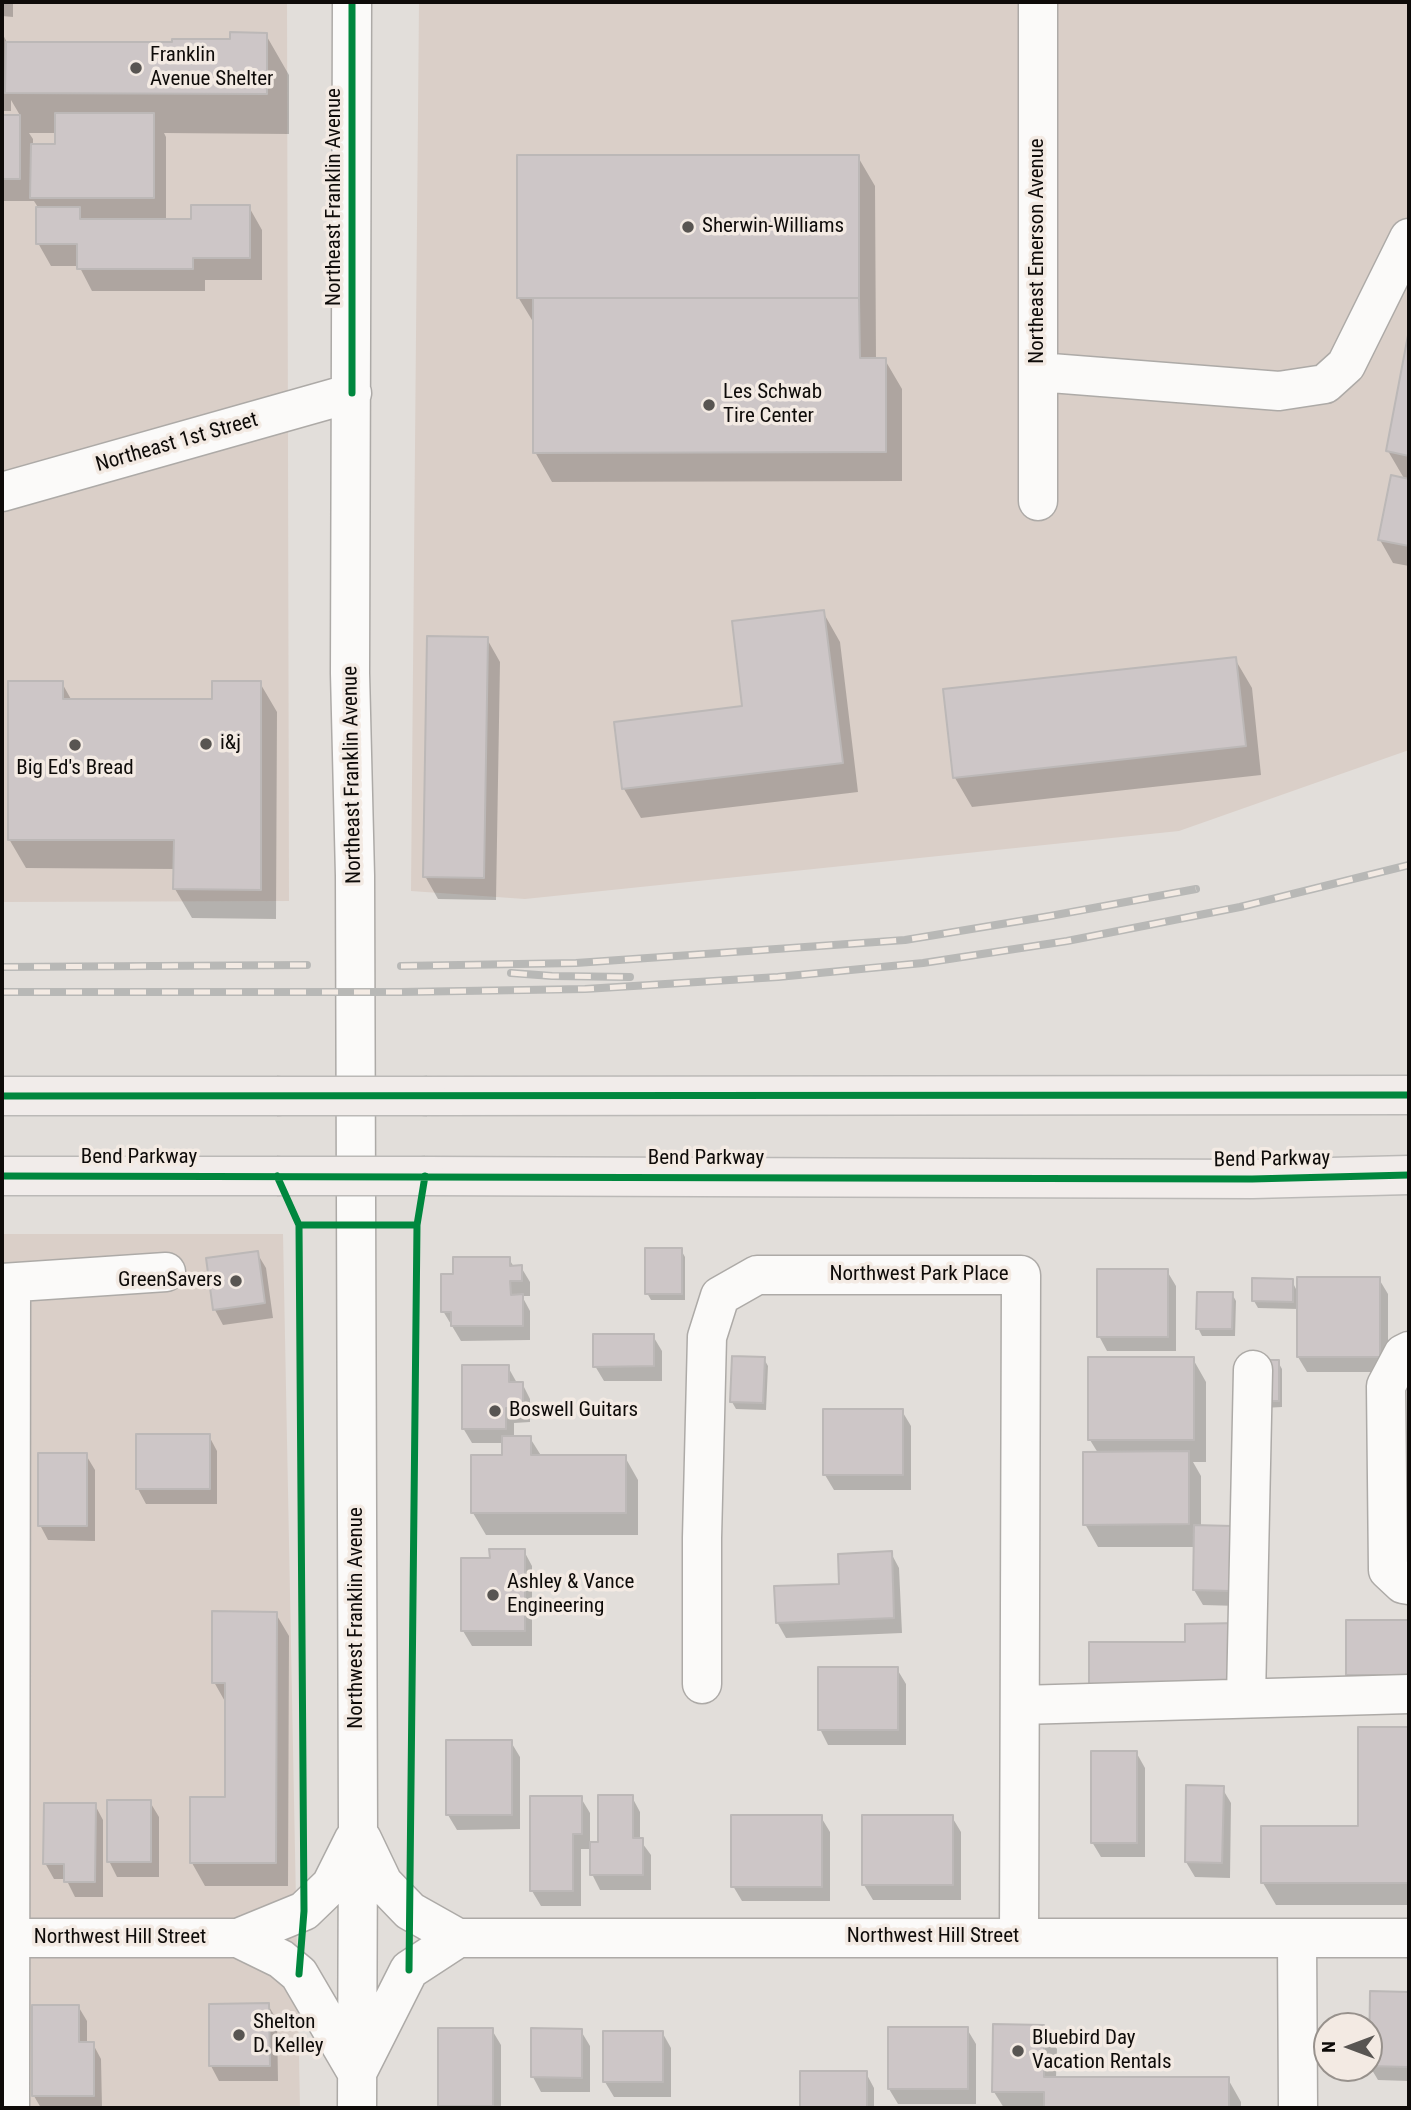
<!DOCTYPE html>
<html>
<head>
<meta charset="utf-8">
<style>
  body { margin:0 }
  #map { position:relative; width:1411px; height:2110px; overflow:hidden; background:#e2deda; font-family:"Roboto Condensed",sans-serif }
  canvas { display:block }
  .frame { position:absolute; inset:0; border:4px solid #0e0b09; pointer-events:none }
  .north { position:absolute; left:1313px; top:2012px; width:70px; height:70px; box-sizing:border-box; background:#f3eae3; border:2px solid #97918c; border-radius:50%; rotate:270deg; font-size:19px; font-weight:700; line-height:28px; text-align:center; color:#0e0b09 }
  .north::after { content:''; display:block; margin:auto; width:24px; height:32px; background:#585552; clip-path:polygon(50% 0,100% 100%,50% 72%,0 100%) }
</style>
</head>
<body>
<div id="map">
<canvas width="1411" height="2110"></canvas>
<div class="frame"></div>
<div class="north">N</div>
</div>
<script>
const ctx = document.querySelector('canvas').getContext('2d');
ctx.lineJoin = 'round';
function paint(path, color) { ctx.fillStyle = color; ctx.fill(path, 'evenodd'); }
const shape = rows => new Path2D(rows.map(r => 'M' + r).join(''));
function trace(path, color, width, dash) { ctx.strokeStyle = color; ctx.lineWidth = width; ctx.lineCap = dash ? 'butt' : 'round'; ctx.setLineDash(dash || []); ctx.stroke(path); }
function write(font, color, halo, rows, align = 'center') {
  ctx.font = font + ' "Roboto Condensed",sans-serif'; ctx.lineWidth = 7; ctx.setLineDash([]); ctx.textBaseline = 'middle'; ctx.strokeStyle = halo; ctx.fillStyle = color; for (const [text, x, y, turn = 0] of rows) {
    ctx.save(); ctx.translate(x, y); ctx.rotate((+turn || 0) * Math.PI / 180); ctx.textAlign = isNaN(turn) ? turn : align; if (halo) ctx.strokeText(text, 0, 0); ctx.fillText(text, 0, 0); ctx.restore();
  }
}
const built = shape([
  [2,2,287,2,289,901,2,902],
  [419,2,1409,2,1409,750,1179,831,525,899,411,891],
  [2,1234,283,1234,300,2108,2,2108]
]);
const shadow = shape([
  [2,2,13,2,13,17,2,16],
  [2,33,8,44,174,44,231,41,266,35,289,75,289,134,164,133,166,137,166,220,193,220,249,207,262,230,262,280,205,280,205,291,92,291,79,266,51,266,38,243,39,209,34,201,2,201,2,117,21,117,11,100,11,111,2,111],
  [29,133,57,133,57,146,33,146,33,139],
  [858,157,875,186,876,360,885,360,902,389,902,481,552,482,535,452,535,325,518,297],
  [1409,339,1409,566,1393,563,1380,540,1405,480,1388,451],
  [823,612,840,642,858,792,641,818,624,789,744,708],
  [487,639,500,662,496,900,438,899,425,876],
  [1235,659,1252,688,1261,775,972,807,955,778],
  [62,683,72,701,214,701,260,683,277,712,276,919,192,918,175,889,175,869,26,868,9,839],
  [681,1250,685,1257,685,1300,651,1300,647,1293],
  [257,1253,266,1268,273,1318,223,1325,215,1310],
  [509,1259,514,1267,521,1267,530,1282,530,1296,522,1296,530,1311,530,1340,461,1341,443,1311,455,1276],
  [1167,1271,1176,1286,1176,1351,1107,1351,1099,1336],
  [1379,1279,1388,1294,1388,1372,1307,1372,1298,1357,1298,1309,1258,1308,1254,1301,1292,1281,1298,1293],
  [1232,1294,1236,1301,1235,1336,1202,1336,1198,1328],
  [653,1336,662,1351,662,1381,604,1381,595,1366],
  [764,1359,768,1366,766,1410,736,1409,732,1402],
  [1193,1359,1206,1382,1206,1462,1193,1462,1201,1476,1201,1527,1239,1606,1203,1605,1194,1590,1195,1547,1098,1547,1085,1524,1098,1453,1090,1440],
  [1278,1362,1282,1369,1282,1407,1264,1408],
  [508,1367,517,1383,522,1383,530,1399,530,1422,514,1423,514,1438,530,1438,542,1457,625,1457,638,1480,638,1535,486,1535,473,1513,504,1456,504,1443,472,1443,463,1428],
  [825,1411,902,1411,911,1426,911,1490,834,1490,825,1475],
  [209,1436,217,1451,217,1504,146,1504,138,1489],
  [86,1455,95,1470,95,1541,48,1540,40,1525],
  [524,1551,532,1566,532,1646,472,1646,463,1631,492,1560],
  [891,1553,899,1568,902,1633,786,1638,777,1622],
  [276,1614,289,1636,288,1886,205,1886,192,1863,227,1798,227,1705,214,1682],
  [1348,1621,1409,1621,1409,1690,1357,1690,1348,1675],
  [897,1669,906,1684,906,1745,828,1745,820,1729],
  [1359,1729,1409,1729,1409,1905,1276,1905,1263,1883,1360,1828],
  [511,1742,520,1757,520,1829,457,1830,448,1815],
  [1136,1752,1145,1768,1145,1857,1101,1857,1092,1842],
  [1222,1788,1231,1803,1230,1878,1195,1877,1186,1862],
  [632,1797,640,1812,640,1840,651,1855,651,1890,600,1890,592,1874,592,1849,581,1849,581,1906,541,1906,532,1891,581,1798,590,1813,590,1843,600,1843],
  [150,1802,159,1817,159,1877,117,1877,109,1861],
  [95,1805,103,1820,103,1897,75,1897,66,1879,54,1879,45,1863],
  [821,1817,830,1832,830,1901,742,1901,733,1886],
  [952,1817,961,1832,961,1900,873,1900,864,1885],
  [1372,1993,1409,1994,1409,2081,1378,2080,1369,2065],
  [211,2005,268,2005,277,2020,278,2081,219,2081,211,2066],
  [78,2006,87,2021,87,2044,93,2044,101,2059,102,2108,41,2108,34,2096],
  [1043,2027,1057,2049,1056,2078,1228,2079,1241,2102,1241,2108,1004,2108,994,2092],
  [967,2029,976,2044,976,2104,898,2104,889,2089],
  [492,2030,501,2045,501,2108,441,2108,439,2105],
  [581,2031,590,2046,590,2092,541,2092,533,2077],
  [662,2032,671,2048,671,2097,614,2097,605,2082],
  [801,2073,866,2073,874,2088,874,2108,801,2108]
]);
const building = shape([
  [230,32,267,33,267,94,5,93,6,42,172,42,172,39,230,39,230,32],
  [55,113,154,113,154,198,30,198,31,144,55,144,55,113],
  [2,115,20,115,20,179,2,179,2,115],
  [517,155,859,155,859,298,517,298,517,155],
  [191,205,250,205,250,258,193,258,193,269,77,269,77,244,36,244,36,207,80,207,80,219,191,219,191,205],
  [533,298,859,298,860,358,886,358,886,452,533,453,533,298],
  [1409,330,1409,456,1386,451,1409,330],
  [1391,475,1409,479,1409,546,1378,540,1391,475],
  [824,610,843,763,622,789,614,722,742,706,732,621,824,610],
  [427,636,488,637,484,878,423,877,427,636],
  [1236,657,1246,746,953,778,943,689,1236,657],
  [8,681,63,681,63,699,212,699,212,681,261,681,261,890,173,889,174,840,8,840,8,681],
  [645,1248,682,1248,682,1294,645,1294,645,1248],
  [258,1251,265,1303,213,1310,206,1258,258,1251],
  [453,1257,510,1257,510,1266,522,1265,522,1281,510,1281,511,1295,523,1294,523,1326,451,1326,451,1312,441,1312,441,1274,453,1274,453,1257],
  [1097,1269,1168,1269,1168,1337,1097,1337,1097,1269],
  [1297,1277,1380,1277,1380,1357,1297,1357,1297,1277],
  [1252,1278,1293,1279,1293,1302,1252,1301,1252,1278],
  [1197,1292,1233,1292,1232,1329,1196,1329,1197,1292],
  [593,1334,654,1334,654,1366,593,1367,593,1334],
  [732,1356,765,1357,763,1403,730,1402,732,1356],
  [1088,1357,1194,1357,1194,1440,1088,1440,1088,1357],
  [1257,1360,1279,1360,1279,1401,1258,1401,1257,1360],
  [462,1365,509,1365,509,1382,523,1382,523,1407,506,1408,506,1429,462,1429,462,1365],
  [823,1409,903,1409,903,1475,823,1475,823,1409],
  [136,1434,210,1434,210,1489,136,1489,136,1434],
  [502,1436,531,1436,531,1455,626,1455,626,1513,471,1513,471,1455,502,1455,502,1436],
  [1189,1451,1189,1524,1083,1525,1083,1452,1189,1451],
  [38,1453,87,1453,87,1526,38,1526,38,1453],
  [1194,1525,1232,1526,1231,1591,1193,1590,1194,1525],
  [489,1549,525,1549,525,1631,461,1631,461,1558,490,1558,489,1549],
  [892,1551,894,1618,776,1623,774,1586,839,1584,838,1554,892,1551],
  [212,1611,277,1612,276,1863,190,1863,190,1797,225,1797,225,1683,212,1683,212,1611],
  [1346,1620,1409,1620,1409,1675,1346,1675,1346,1620],
  [1238,1623,1238,1690,1089,1690,1089,1642,1185,1642,1185,1624,1238,1623],
  [818,1667,898,1667,898,1730,818,1730,818,1667],
  [1358,1727,1409,1727,1409,1883,1261,1883,1261,1826,1358,1826,1358,1727],
  [446,1740,512,1740,512,1815,446,1815,446,1740],
  [1091,1751,1137,1751,1137,1843,1091,1843,1091,1751],
  [1186,1785,1224,1786,1222,1863,1185,1862,1186,1785],
  [598,1795,633,1795,633,1838,643,1838,643,1875,590,1875,590,1842,598,1842,598,1795],
  [530,1796,582,1796,582,1834,573,1834,573,1891,530,1891,530,1796],
  [107,1800,151,1800,151,1862,107,1862,107,1800],
  [44,1803,96,1803,95,1882,64,1882,64,1864,43,1864,44,1803],
  [731,1815,822,1815,822,1887,731,1887,731,1815],
  [862,1815,953,1815,953,1885,862,1885,862,1815],
  [1370,1991,1409,1992,1409,2067,1369,2066,1370,1991],
  [269,2003,270,2066,209,2066,209,2004,269,2003],
  [32,2005,79,2005,79,2042,94,2042,94,2096,32,2096,32,2005],
  [993,2024,1044,2025,1044,2077,1229,2077,1229,2108,1044,2108,1044,2092,992,2092,993,2024],
  [888,2027,968,2027,968,2089,888,2089,888,2027],
  [438,2028,493,2028,493,2106,438,2106,438,2028],
  [531,2028,582,2029,582,2078,531,2077,531,2028],
  [603,2031,663,2031,663,2082,603,2082,603,2031],
  [800,2071,867,2071,867,2108,800,2108,800,2071]
]);
const minor = shape([
  [352,2,350,673,355,876,358,1830,357,2108],
  [1038,2,1038,501],
  [1038,372,1279,391,1325,384,1346,365,1409,238],
  [2,492,352,393],
  [2,1283,166,1272],
  [1409,1351,1403,1354,1386,1386,1388,1570,1403,1584,1409,1585],
  [702,1684,702,1538,707,1337,720,1296,757,1275,1021,1275,1019,1937],
  [1246,1698,1253,1370],
  [1020,1705,1409,1694],
  [362,1839,383,1883,410,1911,458,1938,1409,1938],
  [2,1938,238,1938,304,1911,331,1885,354,1839],
  [238,1938,281,1959,299,1974,357,2073],
  [1297,1939,1298,2108],
  [359,2069,409,1970,458,1938],
  [10,2108,11,1283]
]);
const highway = shape([
  [2,1096,277,1096],
  [427,1096,1409,1095],
  [2,1176,277,1176],
  [425,1176,1252,1179,1409,1175]
]);
const rail = shape([
  [401,966,576,963,905,940,1050,916,1196,889],
  [2,967,307,965],
  [511,973,552,976,630,977],
  [2,992,401,992,585,989,778,977,923,963,1067,941,1240,907,1409,865]
]);
const highwayBridge = shape([
  [277,1096,427,1096],
  [277,1176,425,1176]
]);
const cycleway = shape([
  [352,2,352,393],
  [2,1096,1409,1095],
  [2,1176,1252,1179,1409,1175],
  [277,1176,299,1225,304,1911,299,1974],
  [299,1225,417,1225],
  [409,1970,417,1225,425,1176]
]);
const markers = [
  [136,68,7,"#585552"],
  [688,227,7,"#585552"],
  [709,405,7,"#585552"],
  [206,744,7,"#585552"],
  [75,745,7,"#585552"],
  [236,1281,7,"#585552"],
  [495,1411,7,"#585552"],
  [493,1595,7,"#585552"],
  [239,2035,7,"#585552"],
  [1018,2051,7,"#585552"]
];
const poiNames = [
  ["Franklin",150,56],
  ["Avenue Shelter",150,80],
  ["Sherwin-Williams",702,227],
  ["Les Schwab",723,393],
  ["Tire Center",723,417],
  ["i&j",220,744],
  ["Big Ed's Bread",75,769,"center"],
  ["GreenSavers",222,1281,"right"],
  ["Boswell Guitars",509,1411],
  ["Ashley & Vance",507,1583],
  ["Engineering",507,1607],
  ["Shelton",253,2023],
  ["D. Kelley",253,2047],
  ["Bluebird Day",1032,2039],
  ["Vacation Rentals",1032,2063]
];
const streetNames = [
  ["Northeast Franklin Avenue",335,197,-90],
  ["Northeast Emerson Avenue",1038,251,-90],
  ["Northeast 1st Street",177,443,-16],
  ["Northeast Franklin Avenue",353,775,-91],
  ["Bend Parkway",139,1158],
  ["Bend Parkway",706,1159],
  ["Bend Parkway",1272,1160,-1],
  ["Northwest Park Place",919,1275],
  ["Northwest Franklin Avenue",357,1618,-90],
  ["Northwest Hill Street",933,1937],
  ["Northwest Hill Street",120,1938]
];
paint(built, '#dacfc8');
paint(shadow, '#0003');
paint(building, '#cdc6c7');
trace(building, '#bcb8b7', 2);
trace(minor, '#adaaa7', 41);
trace(highway, '#bbb9b7', 41);
trace(minor, '#fbfaf9', 38);
trace(highway, '#f1ecea', 38);
trace(rail, '#b8b8b6', 8);
trace(rail, '#f3eae3', 5, [16]);
trace(highwayBridge, '#bbb9b7', 41, []);
trace(highwayBridge, '#f1ecea', 38);
trace(cycleway, '#00873e', 7);
for (const [x, y, r, color] of markers) { const dot = new Path2D(); dot.arc(x, y, r, 0, 2 * Math.PI); ctx.fillStyle = color; ctx.fill(dot); trace(dot, '#f3eae3', 2.5); }
write('21px', '#0e0b09', '#f3eae3', poiNames, 'left');
write('21px', '#0e0b09', '#f3eae3', streetNames);
</script>
</body>
</html>
